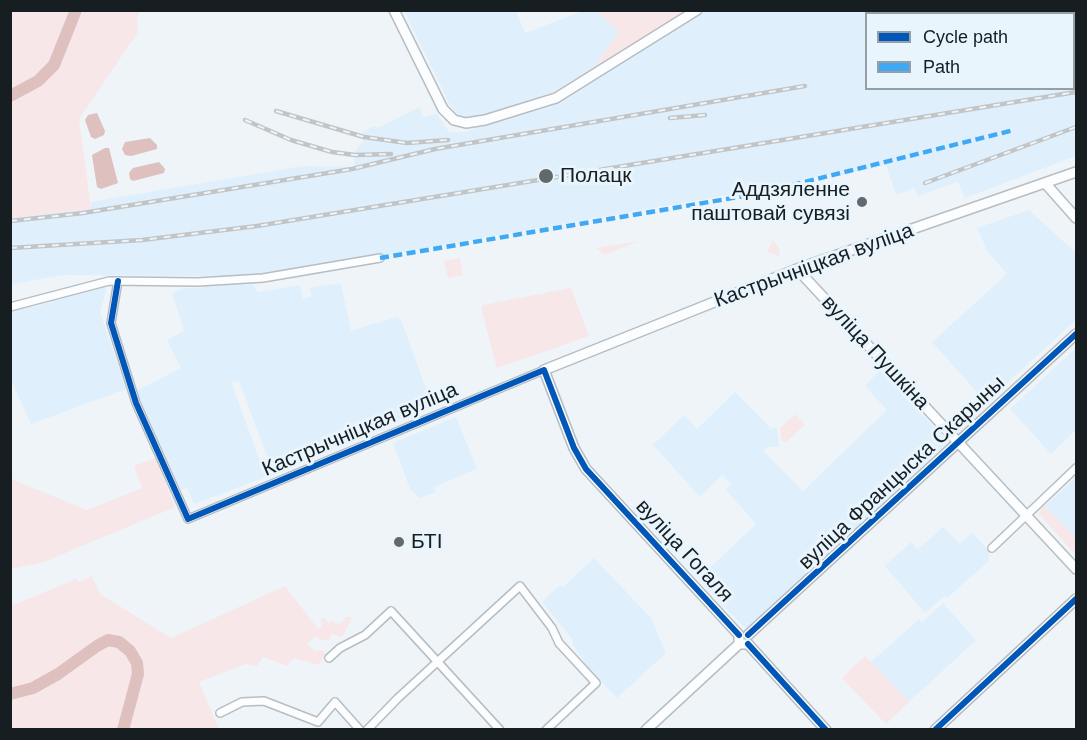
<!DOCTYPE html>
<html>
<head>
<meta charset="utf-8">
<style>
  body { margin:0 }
  #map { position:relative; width:1087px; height:740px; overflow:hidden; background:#eef4f8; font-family:Arial,sans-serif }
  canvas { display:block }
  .frame { position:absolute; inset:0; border:12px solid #161e22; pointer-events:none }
  .legend { position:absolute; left:865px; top:12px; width:210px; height:78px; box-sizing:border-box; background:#e9f5fd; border:2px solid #959fa5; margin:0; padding:8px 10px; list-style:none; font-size:18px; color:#161e22 }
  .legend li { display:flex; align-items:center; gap:12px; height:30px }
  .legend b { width:30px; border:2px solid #959fa5 }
</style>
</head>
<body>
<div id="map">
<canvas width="1087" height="740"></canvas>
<div class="frame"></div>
<ul class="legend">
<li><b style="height:8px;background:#0057b8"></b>Cycle path</li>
<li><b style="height:8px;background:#3fa9f5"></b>Path</li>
</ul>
</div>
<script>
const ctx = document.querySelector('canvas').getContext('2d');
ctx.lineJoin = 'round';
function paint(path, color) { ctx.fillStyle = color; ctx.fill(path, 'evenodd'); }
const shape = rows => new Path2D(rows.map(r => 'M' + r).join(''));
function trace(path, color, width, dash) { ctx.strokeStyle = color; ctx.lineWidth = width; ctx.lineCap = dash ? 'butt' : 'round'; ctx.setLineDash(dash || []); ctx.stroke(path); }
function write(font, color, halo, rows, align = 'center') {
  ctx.font = font + ' Arial,sans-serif'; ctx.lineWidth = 6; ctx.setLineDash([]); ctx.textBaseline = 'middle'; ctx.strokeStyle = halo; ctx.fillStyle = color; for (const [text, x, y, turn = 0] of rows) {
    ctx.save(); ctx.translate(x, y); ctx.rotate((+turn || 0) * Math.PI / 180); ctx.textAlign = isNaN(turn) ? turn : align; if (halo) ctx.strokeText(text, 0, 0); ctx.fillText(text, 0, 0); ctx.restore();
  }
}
const built = shape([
  [404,11,516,11,525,33,583,11,596,11,619,31,594,68,555,91,485,115,460,118,450,105],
  [705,11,1076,11,1076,51,1074,52,1074,14,866,14,866,88,1074,88,1074,63,1076,63,1076,156,965,198,958,182,918,196,914,188,896,195,886,165,835,177,833,173,762,189,264,276,63,275,11,284,11,218,91,209,91,202,302,166,354,167,355,151,363,142,363,132,373,126,378,128,420,107,423,117,437,114,449,132,464,132,550,107],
  [1029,210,1076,253,1076,320,986,402,932,342,1007,274,988,252,977,228],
  [341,283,351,331,396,317,401,320,432,405,277,470,272,469,239,381,231,382,266,477,194,504,187,488,181,490,136,391,181,368,167,340,184,331,172,293,185,288,204,288,206,285,253,284,258,292,300,285,303,299,312,296,310,288],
  [105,285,106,291,100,312,126,389,31,424,11,380,10,310,38,306],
  [1076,348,1076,430,1051,454,1010,409],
  [880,370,948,442,753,627,746,629,698,579,756,524,726,490,731,484,722,475,700,497,653,445,684,415,697,429,735,392,770,427,768,429,777,428,779,447,767,447,763,451,803,491,887,410,865,386],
  [456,417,477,469,434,487,436,492,420,498,410,489,393,443],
  [1076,477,1076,538,1045,506],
  [943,527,960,544,972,533,989,550,989,561,947,598,945,596,925,613,885,566,911,542,918,549],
  [594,558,651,618,666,653,617,698,589,669,573,645,573,640,542,602,560,585,563,587],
  [943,603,976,640,909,702,871,662,919,619,922,622]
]);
const green = shape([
  [10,11,69,11,67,25,51,61,40,73,11,91],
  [83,11,141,11,137,17,138,32,79,119,91,209,11,218,11,102,40,85,58,66],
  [596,11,684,10,684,11,594,68,619,32],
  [773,240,780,250,779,256,767,252],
  [639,241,604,255,596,248,618,245],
  [460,258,463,275,448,278,444,261],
  [571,288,589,336,497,368,481,308,483,305],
  [795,414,805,425,785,443,781,438,780,428],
  [155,458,175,507,44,562,11,569,11,473,13,480,87,510,142,488,134,466],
  [1043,505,1076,538,1076,555,1039,514],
  [92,576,100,594,171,638,285,586,318,629,322,625,321,619,324,618,329,623,333,620,336,624,342,623,345,617,351,617,352,619,342,637,332,634,329,640,321,640,315,636,307,644,315,651,322,650,326,655,319,665,294,658,287,666,263,657,257,666,245,664,199,682,219,729,11,729,11,606,76,579,78,582],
  [865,656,909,702,886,724,842,678]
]);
const water = shape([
  [97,113,105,131,104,135,95,139,91,137,85,120,88,115],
  [150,138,157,145,157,149,131,156,125,155,122,149,125,142],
  [105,148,109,148,118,183,101,189,97,187,92,155],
  [159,162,165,169,164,173,133,181,130,179,129,173,133,168]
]);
const river = shape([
  [10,96,38,81,54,65,76,10],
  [10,694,33,688,58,674,97,646,108,640,119,642,130,651,137,663,138,674,123,730]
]);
const street = shape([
  [118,281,111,323,136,403,188,519,544,370],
  [10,307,109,281,198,282,263,278,380,258],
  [992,548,1076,468],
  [329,658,340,648,365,635,391,611,500,730],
  [220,713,242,702,264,701,318,722,335,702,360,730],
  [367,730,398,698,520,586,552,628,559,643,596,683,546,730]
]);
const secondary = shape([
  [394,10,443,109,454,120,466,123,485,120,556,98,697,10],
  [1045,183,1076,218],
  [797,269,1076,569],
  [748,635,1076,334],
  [646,730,739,644],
  [826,730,748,644,739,644,739,635,586,469,574,448,544,370,797,269,1076,172],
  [935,730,1076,599]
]);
const rail = shape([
  [1074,45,1076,44],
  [276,111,364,137,407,143,448,140],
  [670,118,705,115],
  [245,120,291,140,332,152,355,155,391,154],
  [925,183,1076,127],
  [10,221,83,213,352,169,435,149,805,86],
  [10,248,142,240,257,226,1076,92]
]);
const quiet = shape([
  [380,258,756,194,1014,130]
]);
const cycleway = shape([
  [118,281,111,323,136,403,188,519,544,370,574,448,586,469,739,635],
  [748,635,1076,334],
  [748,644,826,730],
  [935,730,1076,599]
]);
const markers = [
  [546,176,8,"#62696d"],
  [862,202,6,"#62696d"],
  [399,542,6,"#62696d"]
];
const poiNames = [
  ["Полацк",560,176],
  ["Аддзяленне",850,190,"right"],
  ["паштовай сувязі",850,214,"right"],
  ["БТІ",411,542]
];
const streetNames = [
  ["Кастрычніцкая вуліца",814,266,-20],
  ["вуліца Пушкіна",875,353,47],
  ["Кастрычніцкая вуліца",360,430,-23],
  ["вуліца Францыска Скарыны",902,473,-43],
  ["вуліца Гогаля",684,551,47]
];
paint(built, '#dff0fc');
paint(green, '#f7e7e8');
paint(water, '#dec0bf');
trace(river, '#dec0bf', 12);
trace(street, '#b7bdc1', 10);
trace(secondary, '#b7bdc1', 12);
trace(street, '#fcfdfe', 7);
trace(secondary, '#fcfdfe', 9);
trace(rail, '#c2c4c5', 4.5);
trace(rail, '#e9f5fd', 2, [7]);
trace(quiet, '#3fa9f5', 4.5, [9, 4.5]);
trace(cycleway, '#0057b8', 6);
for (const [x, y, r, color] of markers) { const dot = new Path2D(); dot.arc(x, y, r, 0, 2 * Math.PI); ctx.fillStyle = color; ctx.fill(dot); trace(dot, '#e9f5fd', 2); }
write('21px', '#161e22', '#e9f5fd', poiNames, 'left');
write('21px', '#161e22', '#e9f5fd', streetNames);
</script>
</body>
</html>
